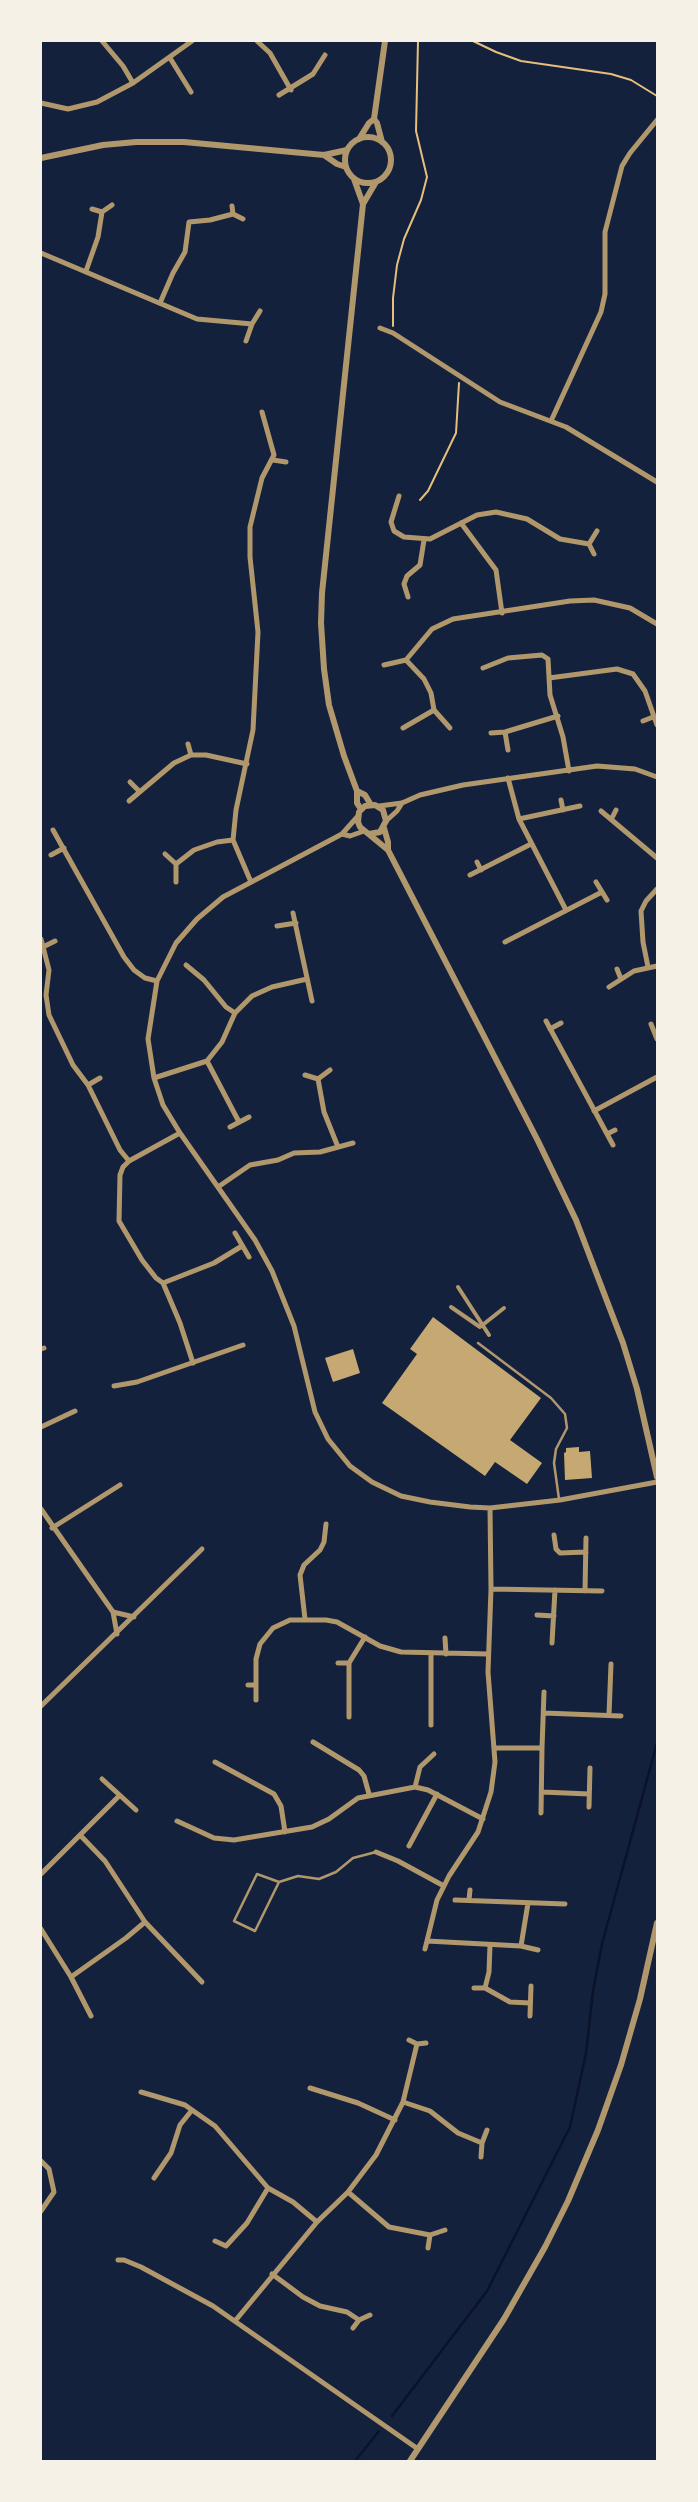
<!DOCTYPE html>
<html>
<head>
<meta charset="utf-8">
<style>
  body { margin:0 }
  #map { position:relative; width:698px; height:2502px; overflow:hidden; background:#14213d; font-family:Figtree,sans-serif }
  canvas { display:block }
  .frame { position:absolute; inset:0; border:42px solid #f6f1e7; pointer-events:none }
</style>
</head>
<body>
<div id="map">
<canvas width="698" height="2502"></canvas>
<div class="frame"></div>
</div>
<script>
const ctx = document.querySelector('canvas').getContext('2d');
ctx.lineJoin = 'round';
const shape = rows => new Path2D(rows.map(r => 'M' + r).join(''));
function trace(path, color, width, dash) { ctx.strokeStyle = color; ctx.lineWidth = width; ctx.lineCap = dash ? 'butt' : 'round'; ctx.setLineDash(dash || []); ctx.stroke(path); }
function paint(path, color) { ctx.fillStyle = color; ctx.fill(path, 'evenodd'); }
const stream = shape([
  [392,2416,487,2291,570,2127,586,2053,593,1991,602,1944,657,1743],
  [355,2461,379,2431]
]);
const building = shape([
  [433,1317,541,1398,510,1440,542,1463,527,1484,495,1462,485,1476,382,1403,417,1354,410,1349],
  [353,1349,360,1373,333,1382,325,1358],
  [579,1447,579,1452,590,1451,592,1478,565,1480,564,1453,566,1452,566,1448]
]);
const path = shape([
  [473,41,496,52,521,61,611,74,631,80,657,96],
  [393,326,393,298,397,265,404,239,421,200,427,177,416,131,418,41],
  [420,500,428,491,456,433,459,383]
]);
const service = shape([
  [478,1343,551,1398,565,1414,567,1428,556,1449,554,1463,559,1499],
  [279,1882,257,1874,234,1921,255,1931,279,1882,298,1876,319,1879,336,1872,353,1858,376,1852]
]);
const pedestrian = shape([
  [458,1287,489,1335],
  [451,1307,480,1327,504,1308]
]);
const minor = shape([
  [102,41,123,66,133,83],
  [257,41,270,53,291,90],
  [170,58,191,92],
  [279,95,313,74,325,55],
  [41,103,68,109,97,102,133,83,192,41],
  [232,206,233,214,243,219],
  [92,209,102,212,112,205],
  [41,253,197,319,252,324],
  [86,271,98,237,102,212],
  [160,303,173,273,185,252,189,222,210,220,233,214],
  [380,328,393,333,500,402,566,427,657,482],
  [246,341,252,324,260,311],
  [551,421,601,312,605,294,605,232,622,166,630,153,657,120],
  [273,460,286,462],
  [399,496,391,522,394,531,404,537,430,539,477,515,496,512,527,519,560,539,589,544],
  [461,523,496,570,502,613],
  [589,544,597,531],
  [589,544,594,554],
  [408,597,404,584,407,576,420,565,424,540],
  [406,660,424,679,431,693,434,710,450,728],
  [384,665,406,660,432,629,453,619,570,601,594,600,630,608,657,624],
  [483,668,508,658,542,655,548,659,550,695,563,737,569,771],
  [549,678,617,669,633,674,645,691,657,725],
  [643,721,653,717],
  [403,728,434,710],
  [505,732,508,750],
  [491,733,505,732,558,716],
  [188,744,191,755],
  [508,778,519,819,566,910],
  [130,782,139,791],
  [561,800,563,810],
  [129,801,174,763,191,755,206,755,247,764],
  [379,806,402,803,420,795,463,785,597,766,635,769,657,777],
  [601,811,657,858],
  [358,816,342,834,223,897,197,919,176,943,157,981,148,1039,154,1078,163,1105,180,1133,255,1240,272,1271,294,1326,315,1412,328,1439,350,1466,372,1482,401,1496,430,1502,470,1507,490,1508,560,1500,657,1482],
  [612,818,616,810],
  [519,819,580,806],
  [386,821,397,811,402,803],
  [53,830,124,957,134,970,145,978,157,981],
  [342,834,350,836,364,831],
  [165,854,176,864],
  [51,855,64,848],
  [477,862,481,870],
  [470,875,531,844],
  [176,882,176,864,194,850,217,842,233,840],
  [251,882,233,840,236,810,253,730,258,632,250,557,250,527,262,478,274,455,262,412],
  [596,882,607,900],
  [293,913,312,1001],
  [277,926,296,923],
  [41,939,49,970,46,995,49,1015,73,1065,88,1085,120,1150,129,1161,180,1133],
  [505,942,602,892],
  [45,946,55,941],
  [186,965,204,980,226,1007,235,1013],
  [648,967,643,942,641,911,646,901,657,889],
  [617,969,621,979],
  [609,987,634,971,657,966],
  [546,1021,613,1145],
  [651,1024,657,1039],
  [550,1029,561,1023],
  [207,1061,239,1122],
  [330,1070,318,1079,324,1112,338,1147],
  [305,1075,318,1079],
  [154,1078,207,1061,222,1042,235,1013,252,996,272,987,307,979],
  [88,1085,100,1078],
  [594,1111,657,1077],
  [230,1127,249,1117],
  [607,1134,615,1130],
  [129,1161,123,1167,120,1175,119,1221,142,1260,156,1278,163,1283,180,1323,193,1363],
  [218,1187,250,1165,278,1160,294,1153,320,1152,353,1143],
  [235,1233,249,1257],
  [163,1283,214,1263,242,1246],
  [41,1349,44,1348],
  [114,1386,137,1382,243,1345],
  [41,1427,75,1411],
  [41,1509,113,1612,117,1634],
  [52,1528,120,1485],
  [554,1535,556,1549,560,1553,586,1552],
  [491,1589,602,1591],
  [585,1591,586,1538],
  [113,1612,134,1617],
  [537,1615,554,1616],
  [305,1619,300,1575,304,1565,320,1550,324,1542,326,1524],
  [445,1638,446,1654],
  [552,1643,555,1590],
  [431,1654,431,1725],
  [338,1663,349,1663],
  [248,1685,256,1685],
  [256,1700,256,1659,260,1644,273,1628,290,1620,326,1620,337,1622,380,1646,401,1652,488,1654],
  [41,1706,202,1549],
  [544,1713,621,1716],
  [609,1715,611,1664],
  [349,1717,349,1663,365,1637],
  [313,1742,359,1770,364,1776,369,1794],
  [494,1748,542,1748,541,1813],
  [542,1748,544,1692],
  [215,1762,274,1794,281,1806,285,1832],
  [102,1779,136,1810],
  [415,1787,420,1767,434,1754],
  [542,1792,589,1794],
  [589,1807,590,1768],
  [177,1821,214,1838,234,1840,312,1827,329,1819,358,1798,415,1787,428,1790,483,1819],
  [80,1835,105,1861,145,1922,202,1982],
  [409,1846,437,1794],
  [376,1852,398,1861,444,1886],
  [41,1874,119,1796],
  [455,1900,565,1904],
  [469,1900,470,1890],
  [41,1929,71,1977,91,2016],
  [427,1941,521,1946,538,1950],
  [521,1946,528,1903],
  [425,1949,437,1900,449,1876,478,1832,491,1792,495,1762,488,1672,491,1589,490,1508],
  [71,1977,126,1938,145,1922],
  [474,1988,485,1988,510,2002,530,2003],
  [485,1988,489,1972,490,1945],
  [530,2016,531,1986],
  [409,2040,417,2044,426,2043],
  [310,2088,358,2103,395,2120],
  [141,2092,185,2105,192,2110,215,2126,268,2188,293,2202,317,2222],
  [403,2102,430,2111,458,2133,482,2143,481,2157],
  [482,2143,487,2130],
  [41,2161,49,2169,54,2192,41,2211],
  [154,2178,171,2153,180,2125,192,2110],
  [348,2192,389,2227,430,2235,445,2230],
  [215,2241,226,2246,247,2223,268,2188],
  [428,2248,430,2235],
  [118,2260,124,2260,141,2267,213,2306,418,2449],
  [272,2274,303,2297,320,2306,347,2312,359,2320,370,2315],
  [235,2321,317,2222,348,2192,376,2155,403,2102,417,2044],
  [353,2328,359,2320]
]);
const tertiary = shape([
  '345 160a23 23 0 1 1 46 0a23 23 0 1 1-46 0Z',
  [359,139,369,123,374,119],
  [382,142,377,123,374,119,385,41],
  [324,155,337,164,346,167],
  [41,158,103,145,136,142,184,142,324,155,347,150],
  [354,179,363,204],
  [357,791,365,795,371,805],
  [361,809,357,803,357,791,344,756,329,705,324,669,321,623,322,593,363,204,376,182],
  [384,828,388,842,388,850],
  [369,834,380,832,386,821,383,810,375,805,365,806,359,812,358,822,360,827,388,850,538,1141,576,1220,623,1343,637,1389,657,1477],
  [410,2461,504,2319,545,2247,568,2201,598,2130,621,2065,640,1999,657,1923]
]);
trace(stream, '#0b132b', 2.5);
paint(building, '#c6a872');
trace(path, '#e5c07b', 2);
trace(service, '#b1986c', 2.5);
trace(pedestrian, '#b1986c', 4);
trace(minor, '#b1986c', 5);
trace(tertiary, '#b1986c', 6);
</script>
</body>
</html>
